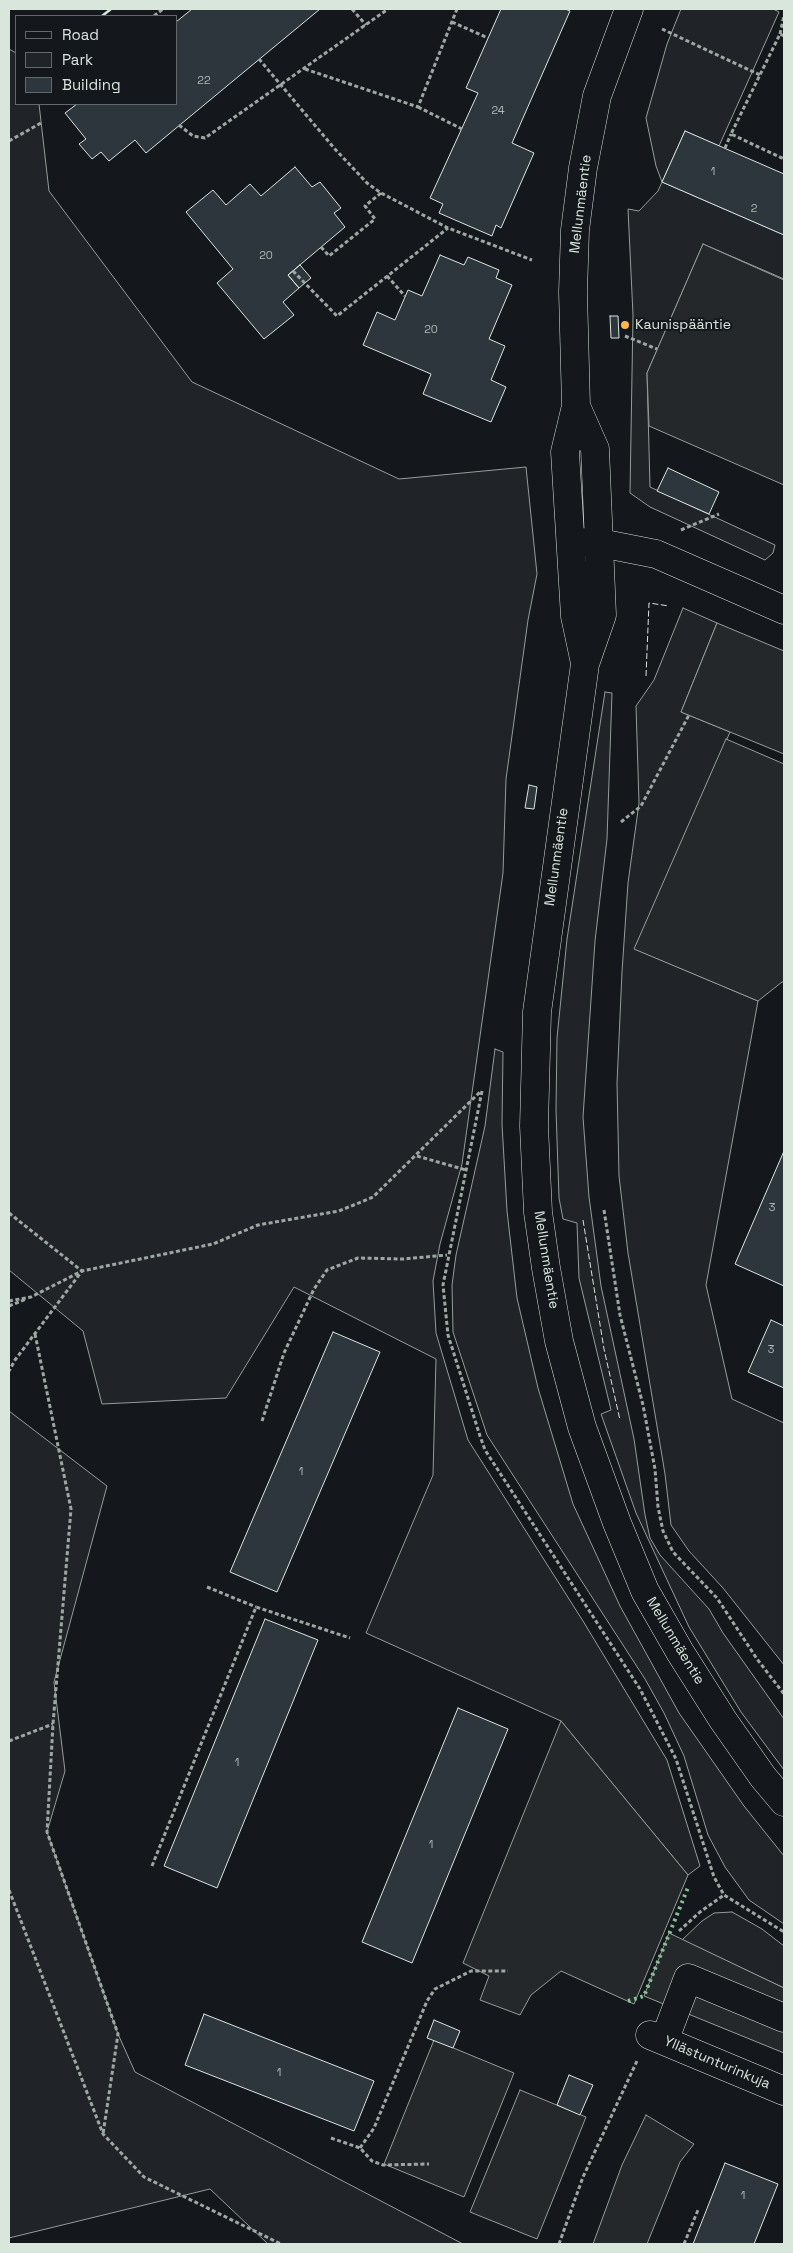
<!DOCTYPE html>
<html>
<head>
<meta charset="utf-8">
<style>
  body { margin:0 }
  #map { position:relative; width:793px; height:2253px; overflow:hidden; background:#14181c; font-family:"Space Grotesk",sans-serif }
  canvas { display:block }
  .frame { position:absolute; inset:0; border:10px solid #d8e6dc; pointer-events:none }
  .legend { position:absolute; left:15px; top:15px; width:162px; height:90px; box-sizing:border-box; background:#14181c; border:1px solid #626a69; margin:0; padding:6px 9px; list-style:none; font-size:15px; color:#d8e6dc }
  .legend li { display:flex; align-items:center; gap:10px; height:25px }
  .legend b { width:25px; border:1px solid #626a69 }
</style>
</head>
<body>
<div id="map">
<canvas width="793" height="2253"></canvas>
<div class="frame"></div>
<ul class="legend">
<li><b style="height:6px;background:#14181c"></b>Road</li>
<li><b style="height:14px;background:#202428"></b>Park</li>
<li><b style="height:14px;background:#2c363c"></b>Building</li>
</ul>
</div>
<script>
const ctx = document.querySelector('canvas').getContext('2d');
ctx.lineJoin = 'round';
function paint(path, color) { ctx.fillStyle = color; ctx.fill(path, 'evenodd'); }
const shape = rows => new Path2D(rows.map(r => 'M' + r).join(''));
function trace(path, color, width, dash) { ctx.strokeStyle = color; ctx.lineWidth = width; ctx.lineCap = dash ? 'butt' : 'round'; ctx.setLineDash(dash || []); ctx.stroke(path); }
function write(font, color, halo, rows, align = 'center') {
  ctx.font = font + ' "Space Grotesk",sans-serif'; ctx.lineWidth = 4; ctx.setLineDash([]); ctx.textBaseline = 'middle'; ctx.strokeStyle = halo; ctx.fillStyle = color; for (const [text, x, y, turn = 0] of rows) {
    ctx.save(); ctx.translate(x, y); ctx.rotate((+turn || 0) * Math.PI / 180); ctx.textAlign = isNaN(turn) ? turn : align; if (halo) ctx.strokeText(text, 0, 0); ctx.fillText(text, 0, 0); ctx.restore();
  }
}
const green = shape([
  [681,9,773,9,779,12,719,146,685,131,662,182,784,235,784,279,703,244,647,373,650,487,775,545,773,553,765,560,650,507,630,493,633,315,628,209,639,211,658,191,662,182,656,166,646,118,667,44,681,9],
  [9,49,16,53,16,104,39,104,49,191,192,382,399,479,526,467,537,574,528,620,506,779,503,873,462,1164,440,1244,433,1281,436,1333,468,1440,583,1621,667,1760,700,1866,688,1875,561,1721,366,1633,433,1475,436,1359,294,1287,226,1398,102,1404,83,1331,9,1270,9,49],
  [683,608,717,623,681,712,730,732,635,949,758,1001,706,1285,732,1399,784,1423,784,1665,723,1588,689,1551,671,1525,665,1474,628,1253,619,1176,617,1083,622,972,628,883,639,803,636,706,654,680,683,608],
  [605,692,612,693,607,839,595,941,583,1117,589,1197,601,1286,634,1439,645,1515,650,1538,660,1555,709,1609,723,1633,784,1719,784,1770,741,1712,689,1627,636,1513,601,1414,611,1410,579,1278,577,1223,563,1219,559,1198,556,1110,557,1038,567,939,605,692],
  [495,1049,503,1052,502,1124,507,1211,517,1298,538,1388,573,1504,620,1606,679,1713,744,1806,784,1856,784,1924,749,1900,725,1867,708,1835,684,1756,664,1713,645,1679,487,1435,453,1332,452,1285,456,1255,485,1126,495,1049],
  [9,1411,107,1486,54,1682,65,1771,47,1832,118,2034,135,2072,463,2244,268,2244,210,2189,9,2238,9,1411],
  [732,1912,762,1929,784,1946,784,1988,682,1940,702,1921,714,1913,732,1912]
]);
const parking = shape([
  [703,244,784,280,784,485,649,426,647,373,703,244],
  [717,623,784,651,784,754,681,712,717,623],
  [726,739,784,764,784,982,782,982,758,1001,634,949,726,739],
  [561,1721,688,1875,634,2004,561,1971,531,1995,520,2015,480,2000,489,1976,463,1963,561,1721],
  [669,1933,784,1988,784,2053,644,1996,669,1933],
  [434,2040,514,2073,464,2197,384,2164,434,2040],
  [520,2090,586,2117,537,2239,470,2212,520,2090],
  [646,2115,694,2144,680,2162,647,2244,593,2244,622,2165,646,2115]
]);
const building = shape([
  [192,9,320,9,146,153,135,140,109,161,101,152,92,159,79,144,86,139,65,113,77,104,176,104,176,22,192,9],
  [501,9,565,9,570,11,512,143,534,153,501,228,496,225,492,236,439,213,443,204,430,198,478,93,466,88,501,9],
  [685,131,784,174,784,235,662,182,685,131],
  [295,167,312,187,320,182,341,208,334,213,345,227,288,275,299,288,283,302,294,315,264,339,217,283,233,269,186,212,213,190,226,205,250,184,261,196,295,167],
  [440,255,464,265,468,257,499,270,496,278,512,285,489,339,505,346,491,380,506,387,491,422,423,394,431,374,363,345,377,312,395,320,408,290,422,296,440,255],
  [300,265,311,278,299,288,288,275,300,265],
  [610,316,618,316,619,338,611,338,610,316],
  [668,468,719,492,709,514,657,491,668,468],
  [529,785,537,787,534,809,525,808,529,785],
  [784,1151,784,1286,735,1264,784,1151],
  [771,1320,784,1326,784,1388,748,1372,771,1320],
  [333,1332,380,1352,277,1592,230,1572,333,1332],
  [265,1619,318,1640,217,1888,164,1866,265,1619],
  [458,1708,508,1729,412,1963,362,1942,458,1708],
  [204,2014,374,2081,354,2131,185,2065,204,2014],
  [434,2020,460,2031,453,2048,427,2038,434,2020],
  [569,2075,593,2085,580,2115,557,2105,569,2075],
  [725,2163,778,2184,754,2244,693,2244,725,2163]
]);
const path = shape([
  [352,9,366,25],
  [154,16,163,9],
  [452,22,488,38],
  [662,29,760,75],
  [780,34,784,15],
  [784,36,780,34,731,134,784,159],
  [259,59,334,148,367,183,381,193,448,228,532,260],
  [305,69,418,107,457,9],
  [418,107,462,129],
  [179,125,193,136,205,138,388,9],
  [9,141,41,123],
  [725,148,731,134],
  [321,247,329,256,375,219,365,206,381,193],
  [293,271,337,316,448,228],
  [387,276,405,296],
  [625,336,657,349],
  [681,530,719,514],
  [621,822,641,806,689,715],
  [482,1091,443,1285,448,1335,480,1436,485,1450,640,1689,676,1759,714,1877,724,1895,784,1932],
  [417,1156,466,1170],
  [604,1210,620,1315,643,1405,655,1469,658,1507,663,1531,673,1552,717,1598,757,1659,784,1694],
  [9,1213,82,1271,15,1360,9,1371],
  [9,1301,31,1297,82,1271,213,1244,258,1225,339,1211,373,1197,480,1092],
  [9,1306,26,1299],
  [35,1334,71,1509,53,1724,47,1832,118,2034,103,2134],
  [262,1421,284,1353,314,1289,327,1270,358,1258,403,1259,447,1255],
  [207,1587,256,1607],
  [9,1741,53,1724],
  [152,1866,256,1607,350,1638],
  [9,1890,103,2134,144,2177,281,2244],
  [679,1931,700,1912,724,1895],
  [331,2138,360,2148,372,2161,383,2165,429,2164],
  [360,2148,374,2128,427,2001,435,1989,471,1971,508,1971],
  [559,2244,583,2177,637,2061],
  [684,2244,698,2210]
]);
const minor = shape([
  [577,542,600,543,656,554,784,610],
  [650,2035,784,2091],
  [664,2041,688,1978,784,2018]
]);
const secondary = shape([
  [576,406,595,449,602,615,585,664,537,1012,534,1126,538,1212,546,1268,559,1341,582,1427,617,1523,645,1591,680,1652,723,1720,763,1777,784,1802],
  [585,663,575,616,565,452,576,406,573,292,575,230,583,168,597,96,629,9]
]);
const hedge = shape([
  [628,2001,644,1996,689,1885]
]);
const fence = shape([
  [646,676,649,603,669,606],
  [583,1220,604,1349,620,1420]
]);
const wall = shape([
  [102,16,111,9]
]);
const markers = [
  [625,325,5,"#ffb74d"]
];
const numberNames = [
  ["22",204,81],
  ["24",498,111],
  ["1",713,172],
  ["2",754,209],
  ["20",266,256],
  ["20",431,330],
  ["3",772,1208],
  ["3",771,1350],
  ["1",301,1472],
  ["1",237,1763],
  ["1",431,1845],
  ["1",279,2073],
  ["1",743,2196]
];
const streetNames = [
  ["Mellunmäentie",581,204,-83],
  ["Mellunmäentie",557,857,-82],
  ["Mellunmäentie",546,1260,81],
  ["Mellunmäentie",675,1641,59],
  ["Yllästunturinkuja",717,2063,23]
];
const poiNames = [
  ["Kaunispääntie",635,325]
];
paint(green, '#202428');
trace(green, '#939e99', 1);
paint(parking, '#24282b');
trace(parking, '#939e99', 1);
paint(building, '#2c363c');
trace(building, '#d8e6dc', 1);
trace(minor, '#d8e6dc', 29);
trace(secondary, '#d8e6dc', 29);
trace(path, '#9da8a2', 3, [4, 2.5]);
trace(minor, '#14181c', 28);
trace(secondary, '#14181c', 28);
trace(hedge, '#8ac095', 4, [2.5, 4]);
trace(fence, '#d8e6dc', 1, [6, 2.5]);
trace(wall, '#d8e6dc', 2.5);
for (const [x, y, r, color] of markers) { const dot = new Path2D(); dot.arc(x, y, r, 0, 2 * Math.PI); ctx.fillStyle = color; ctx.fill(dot); trace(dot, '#14181c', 2); }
write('11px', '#adbab4', null, numberNames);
write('14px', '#d8e6dc', '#14181c', streetNames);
write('14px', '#d8e6dc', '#14181c', poiNames, 'left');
</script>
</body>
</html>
